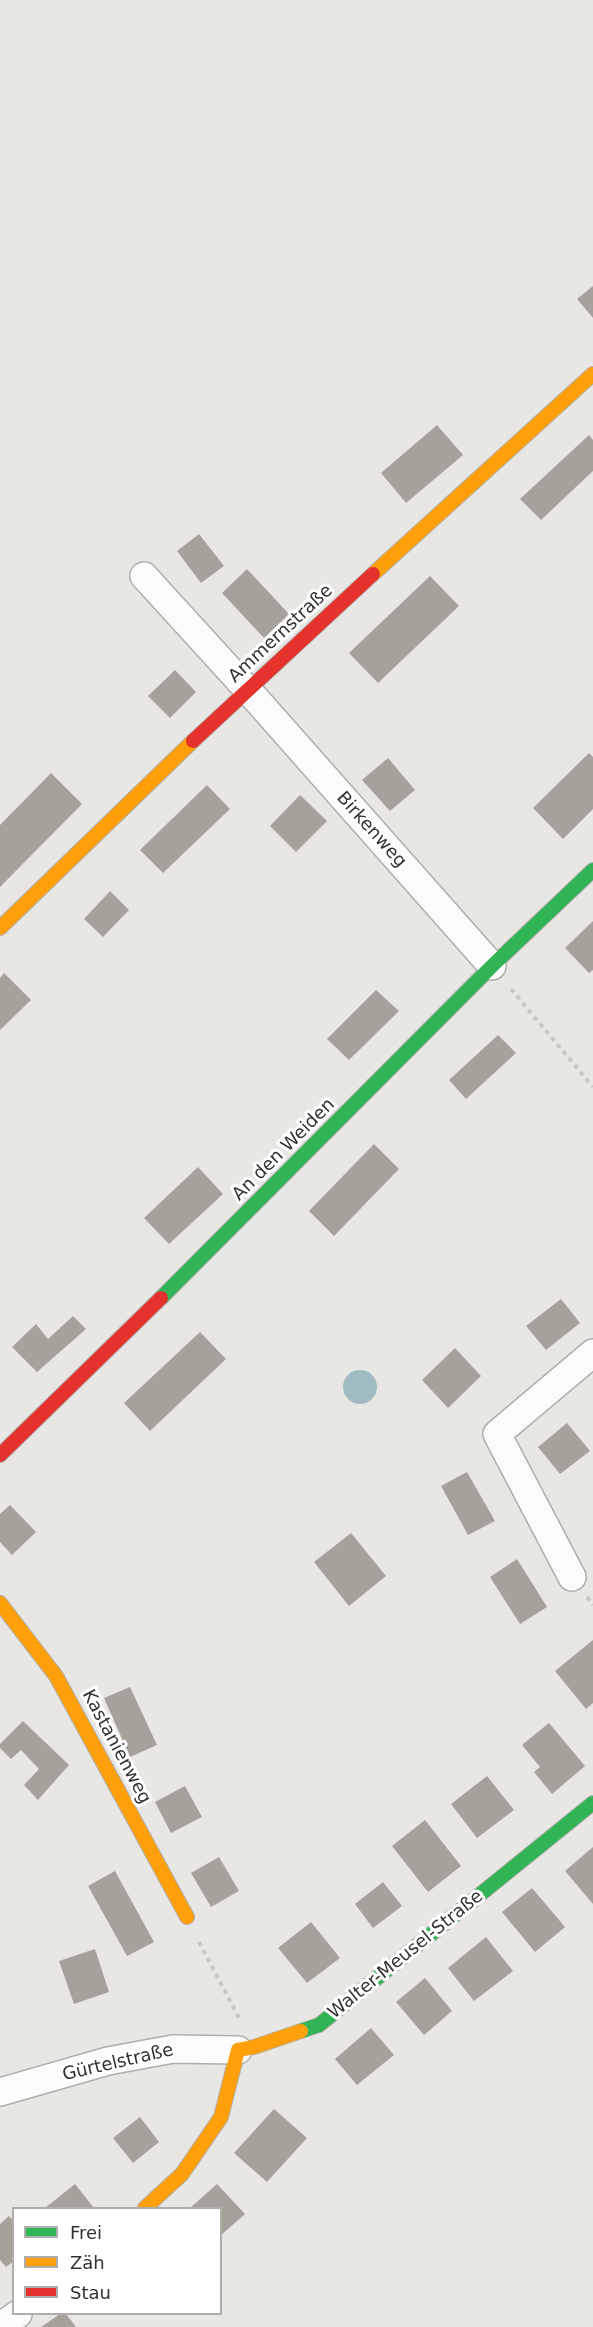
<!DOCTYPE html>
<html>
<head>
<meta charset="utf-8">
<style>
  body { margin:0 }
  #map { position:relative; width:593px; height:2327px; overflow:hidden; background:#e9e7e4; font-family:"DejaVu Sans",sans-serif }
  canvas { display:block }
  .legend { position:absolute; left:12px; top:2207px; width:210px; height:108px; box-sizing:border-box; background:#fff; border:2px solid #aeadac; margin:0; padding:8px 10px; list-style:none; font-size:18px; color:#343230 }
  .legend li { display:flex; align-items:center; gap:12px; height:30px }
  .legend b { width:30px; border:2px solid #aeadac }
</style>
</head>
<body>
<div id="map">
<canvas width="593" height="2327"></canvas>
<ul class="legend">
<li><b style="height:8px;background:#30b455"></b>Frei</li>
<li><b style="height:8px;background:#ff9f0a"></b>Zäh</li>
<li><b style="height:8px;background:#e5322d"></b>Stau</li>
</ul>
</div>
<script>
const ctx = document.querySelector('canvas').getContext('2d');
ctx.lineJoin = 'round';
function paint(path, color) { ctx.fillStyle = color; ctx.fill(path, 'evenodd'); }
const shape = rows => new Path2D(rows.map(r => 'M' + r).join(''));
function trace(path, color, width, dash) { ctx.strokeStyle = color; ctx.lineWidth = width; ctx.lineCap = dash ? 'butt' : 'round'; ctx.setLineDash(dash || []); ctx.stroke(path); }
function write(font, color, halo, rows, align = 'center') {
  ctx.font = font + ' "DejaVu Sans",sans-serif'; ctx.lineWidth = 6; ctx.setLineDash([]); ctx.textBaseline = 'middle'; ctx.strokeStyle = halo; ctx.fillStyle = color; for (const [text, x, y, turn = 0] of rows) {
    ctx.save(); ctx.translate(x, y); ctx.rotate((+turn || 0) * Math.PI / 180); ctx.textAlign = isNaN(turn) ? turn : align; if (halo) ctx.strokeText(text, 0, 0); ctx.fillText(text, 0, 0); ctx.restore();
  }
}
const water = shape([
  '343 1387a17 17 0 1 1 34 0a17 17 0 1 1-34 0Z'
]);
const building = shape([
  [593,286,593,318,577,299],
  [437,425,463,455,406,503,381,473],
  [589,435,593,440,593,471,541,520,520,499],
  [199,534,224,566,201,583,177,551],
  [247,569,289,614,264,638,222,593],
  [430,576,459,606,378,683,349,653],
  [175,670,196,692,170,718,148,696],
  [589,753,593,757,593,809,563,839,533,808],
  [388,758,415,790,390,811,362,780],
  [51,773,82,804,0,887,0,825],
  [207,785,230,809,163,873,140,850],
  [300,795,327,821,296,852,270,826],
  [110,891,129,910,103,937,84,919],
  [593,921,593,970,589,973,565,948],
  [4,973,31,1000,0,1030,0,978],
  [376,990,399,1011,349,1060,327,1039],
  [498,1035,516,1053,466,1099,449,1080],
  [374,1144,399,1169,334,1236,309,1211],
  [198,1167,223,1194,169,1244,144,1218],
  [561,1299,580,1323,546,1350,526,1326],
  [73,1316,86,1329,37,1372,12,1347,36,1324,48,1339],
  [200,1332,226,1359,150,1431,124,1403],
  [455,1348,481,1376,448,1408,422,1380],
  [567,1423,590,1451,560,1474,538,1447],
  [467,1472,495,1521,468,1535,441,1486],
  [10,1505,36,1532,12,1555,0,1542,0,1514],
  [351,1533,386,1576,349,1606,314,1562],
  [517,1559,547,1607,520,1624,490,1577],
  [593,1640,593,1703,586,1709,555,1671],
  [130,1687,157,1745,130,1757,104,1698],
  [23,1721,69,1765,38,1800,24,1785,39,1769,21,1750,11,1759,0,1748,0,1744],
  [549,1723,585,1766,552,1794,534,1772,540,1767,522,1745],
  [487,1776,514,1810,477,1838,451,1804],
  [185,1786,202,1817,171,1833,155,1802],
  [425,1820,461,1866,428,1892,392,1846],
  [593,1847,593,1904,565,1871],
  [219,1857,239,1891,211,1907,191,1873],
  [115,1871,154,1942,127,1956,88,1886],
  [383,1882,402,1906,373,1928,355,1904],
  [532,1888,565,1927,535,1952,502,1912],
  [311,1922,340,1958,307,1983,278,1948],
  [486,1937,513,1971,474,2001,448,1968],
  [95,1949,109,1992,74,2004,59,1961],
  [425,1978,452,2011,424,2035,396,2002],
  [371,2028,394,2055,357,2085,335,2059],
  [274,2109,307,2138,267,2182,234,2153],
  [140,2117,159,2142,133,2163,113,2138],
  [75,2184,94,2208,45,2208],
  [217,2184,245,2214,220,2236,220,2208,190,2208],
  [9,2216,14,2221,14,2261,6,2267,0,2260,0,2224],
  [60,2314,66,2314,76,2327,41,2327]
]);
const path = shape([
  [511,989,593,1087],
  [587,1597,593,1605],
  [199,1942,240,2020]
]);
const street = shape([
  [144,576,247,689,492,966],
  [572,1577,497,1434,593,1353],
  [0,2092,108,2061,173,2049,238,2050],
  [0,2327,18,2314]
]);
const fast = shape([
  [161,1298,492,966,593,870],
  [301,2031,319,2025,593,1803]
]);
const slow = shape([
  [373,574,593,374],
  [0,928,193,741],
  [0,1603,56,1676,187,1917],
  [145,2208,182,2174,221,2117,238,2050,254,2047,301,2031]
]);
const jam = shape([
  [193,741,373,574],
  [0,1455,161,1298]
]);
const streetNames = [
  ["Ammernstraße",281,634,-43],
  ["Birkenweg",371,830,48],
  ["An den Weiden",284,1150,-45],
  ["Kastanienweg",116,1747,62],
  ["Walter-Meusel-Straße",406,1955,-39],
  ["Gürtelstraße",118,2063,-13]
];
paint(water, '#9fbac0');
paint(building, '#a7a19b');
trace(street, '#afaeab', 30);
trace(fast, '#afaeab', 16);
trace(slow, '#afaeab', 16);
trace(jam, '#afaeab', 16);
trace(path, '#c9c7c7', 4, [4.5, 4.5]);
trace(street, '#fcfbfb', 27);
trace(fast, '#30b455', 14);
trace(slow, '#ff9f0a', 14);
trace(jam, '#e5322d', 14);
write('18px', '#343230', '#fff', streetNames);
</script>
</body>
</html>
